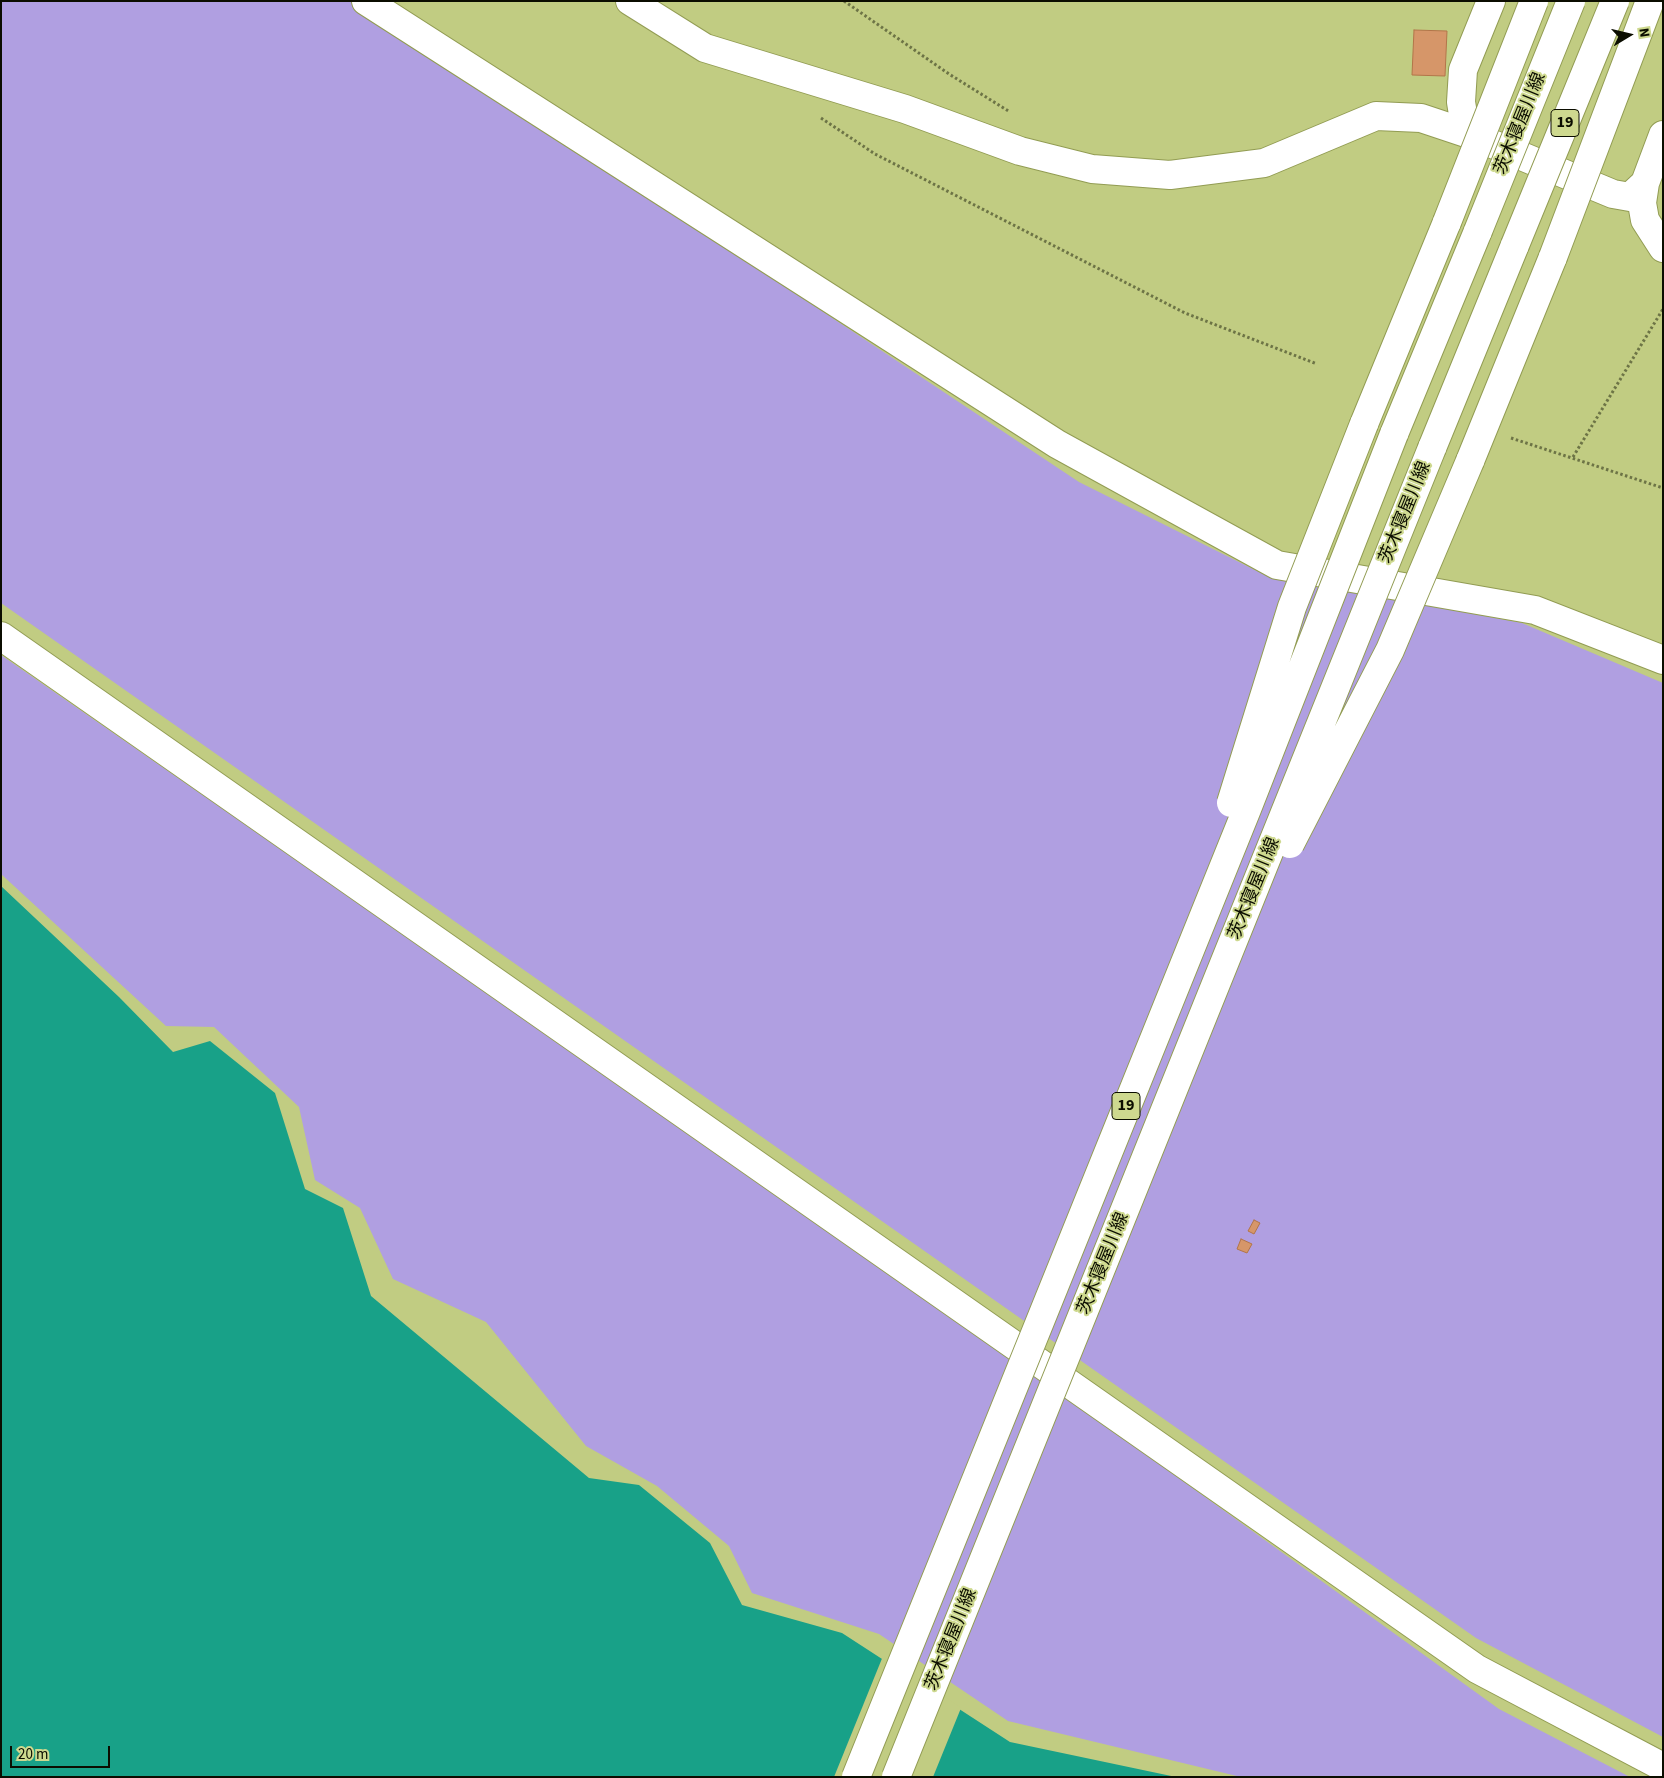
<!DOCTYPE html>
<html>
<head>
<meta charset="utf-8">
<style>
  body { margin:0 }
  #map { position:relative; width:1664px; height:1778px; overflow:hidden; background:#c1cc82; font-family:"Source Sans 3",sans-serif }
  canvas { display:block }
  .frame { position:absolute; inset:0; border:2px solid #0b0d00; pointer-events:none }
  .north { position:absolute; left:1604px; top:10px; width:50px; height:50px; -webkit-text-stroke:4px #ced98f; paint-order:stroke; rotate:81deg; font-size:14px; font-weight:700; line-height:20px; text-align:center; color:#0b0d00 }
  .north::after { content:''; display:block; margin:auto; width:18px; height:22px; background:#0b0d00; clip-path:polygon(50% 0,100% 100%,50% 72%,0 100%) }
  .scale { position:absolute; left:10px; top:1746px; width:100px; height:22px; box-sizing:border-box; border:2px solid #0b0d00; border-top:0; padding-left:6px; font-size:15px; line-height:18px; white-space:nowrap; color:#0b0d00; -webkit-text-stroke:4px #ced98f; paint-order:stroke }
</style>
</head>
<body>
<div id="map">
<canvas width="1664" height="1778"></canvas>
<div class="frame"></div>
<div class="north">N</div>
<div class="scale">20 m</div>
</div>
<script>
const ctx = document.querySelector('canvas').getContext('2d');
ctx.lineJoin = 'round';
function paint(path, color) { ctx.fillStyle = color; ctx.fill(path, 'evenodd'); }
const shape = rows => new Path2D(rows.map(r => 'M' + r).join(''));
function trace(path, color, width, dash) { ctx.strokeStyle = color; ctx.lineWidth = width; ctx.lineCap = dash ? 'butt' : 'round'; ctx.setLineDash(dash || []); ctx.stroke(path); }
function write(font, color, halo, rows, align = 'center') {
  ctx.font = font + ' "Source Sans 3","Noto Sans JP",sans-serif'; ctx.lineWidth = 4; ctx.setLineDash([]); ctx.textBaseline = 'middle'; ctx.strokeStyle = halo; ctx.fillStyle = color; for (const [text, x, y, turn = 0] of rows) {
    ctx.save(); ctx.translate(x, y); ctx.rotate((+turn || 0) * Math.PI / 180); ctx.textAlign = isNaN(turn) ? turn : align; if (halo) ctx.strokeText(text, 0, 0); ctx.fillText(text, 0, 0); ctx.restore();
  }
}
const green = shape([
  [1,1,356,1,1079,482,1265,575,1522,623,1663,683,1663,1737,1476,1638,1,603],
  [1,655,982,1336,1499,1709,1630,1777,1241,1777,1008,1721,879,1634,752,1593,729,1546,657,1486,586,1446,486,1322,393,1279,360,1208,315,1180,299,1107,214,1027,166,1026,1,874]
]);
const water = shape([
  [1,886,119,997,173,1052,210,1041,275,1093,305,1189,343,1208,371,1296,589,1478,639,1485,710,1543,742,1605,842,1633,1010,1742,1176,1777,1,1777]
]);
const pier = shape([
  [883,1656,961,1708,933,1777,834,1777]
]);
const building = shape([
  [1414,30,1447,31,1445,76,1412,75,1414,30],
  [1254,1220,1260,1223,1254,1234,1248,1231,1254,1220],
  [1241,1239,1252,1244,1247,1253,1237,1249,1241,1239]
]);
const path = shape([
  [844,1,949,74,1010,112],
  [821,118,875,154,1185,313,1317,364],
  [1511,438,1663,488],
  [1573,457,1663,309]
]);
const minor = shape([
  [366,1,1057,444,1277,565,1535,610,1663,660],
  [630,1,705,48,905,109,1020,151,1092,169,1170,175,1264,163,1376,116,1421,118,1466,133],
  [1491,1,1463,70,1461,102,1466,133,1613,194,1630,197,1645,183,1663,135],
  [1645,183,1642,203,1645,220,1663,248],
  [1,636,1477,1669,1663,1767]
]);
const major = shape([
  [1364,424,1447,222],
  [1394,434,1478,231],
  [1432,448,1515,245],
  [1470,461,1553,257]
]);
const majorBridge = shape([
  [1447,222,1534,1],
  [1478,231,1571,1],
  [1515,245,1615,1],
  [1553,257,1650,1],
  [1231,803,1292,607,1364,424],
  [1290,844,1390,650,1470,461],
  [856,1777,1247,809,1394,434],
  [896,1777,1432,448]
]);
const shields = [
  [1565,123,28],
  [1126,1106,28]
];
const shieldNames = [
  ["19",1565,123],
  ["19",1126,1106]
];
const streetNames = [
  ["茨木寝屋川線",1521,124,-68],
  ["茨木寝屋川線",1406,513,-68],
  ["茨木寝屋川線",1255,889,-68],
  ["茨木寝屋川線",1104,1264,-68],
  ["茨木寝屋川線",952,1640,-68]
];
paint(green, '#b09fe1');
paint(water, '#18a188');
paint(pier, '#c1cc82');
paint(building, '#d69669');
trace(building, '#b27549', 1);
trace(minor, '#929c53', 30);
trace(major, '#929c53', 30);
trace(path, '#6d7446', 3, [2.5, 2.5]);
trace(minor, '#fff', 28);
trace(major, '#fff', 28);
trace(majorBridge, '#929c53', 30, []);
trace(majorBridge, '#fff', 28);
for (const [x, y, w] of shields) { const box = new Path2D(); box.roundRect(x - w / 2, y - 13.5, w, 27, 4); ctx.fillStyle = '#ced98f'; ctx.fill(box); trace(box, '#0b0d00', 1); }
write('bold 16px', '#0b0d00', null, shieldNames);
write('18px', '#0b0d00', '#ced98f', streetNames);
</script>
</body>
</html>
